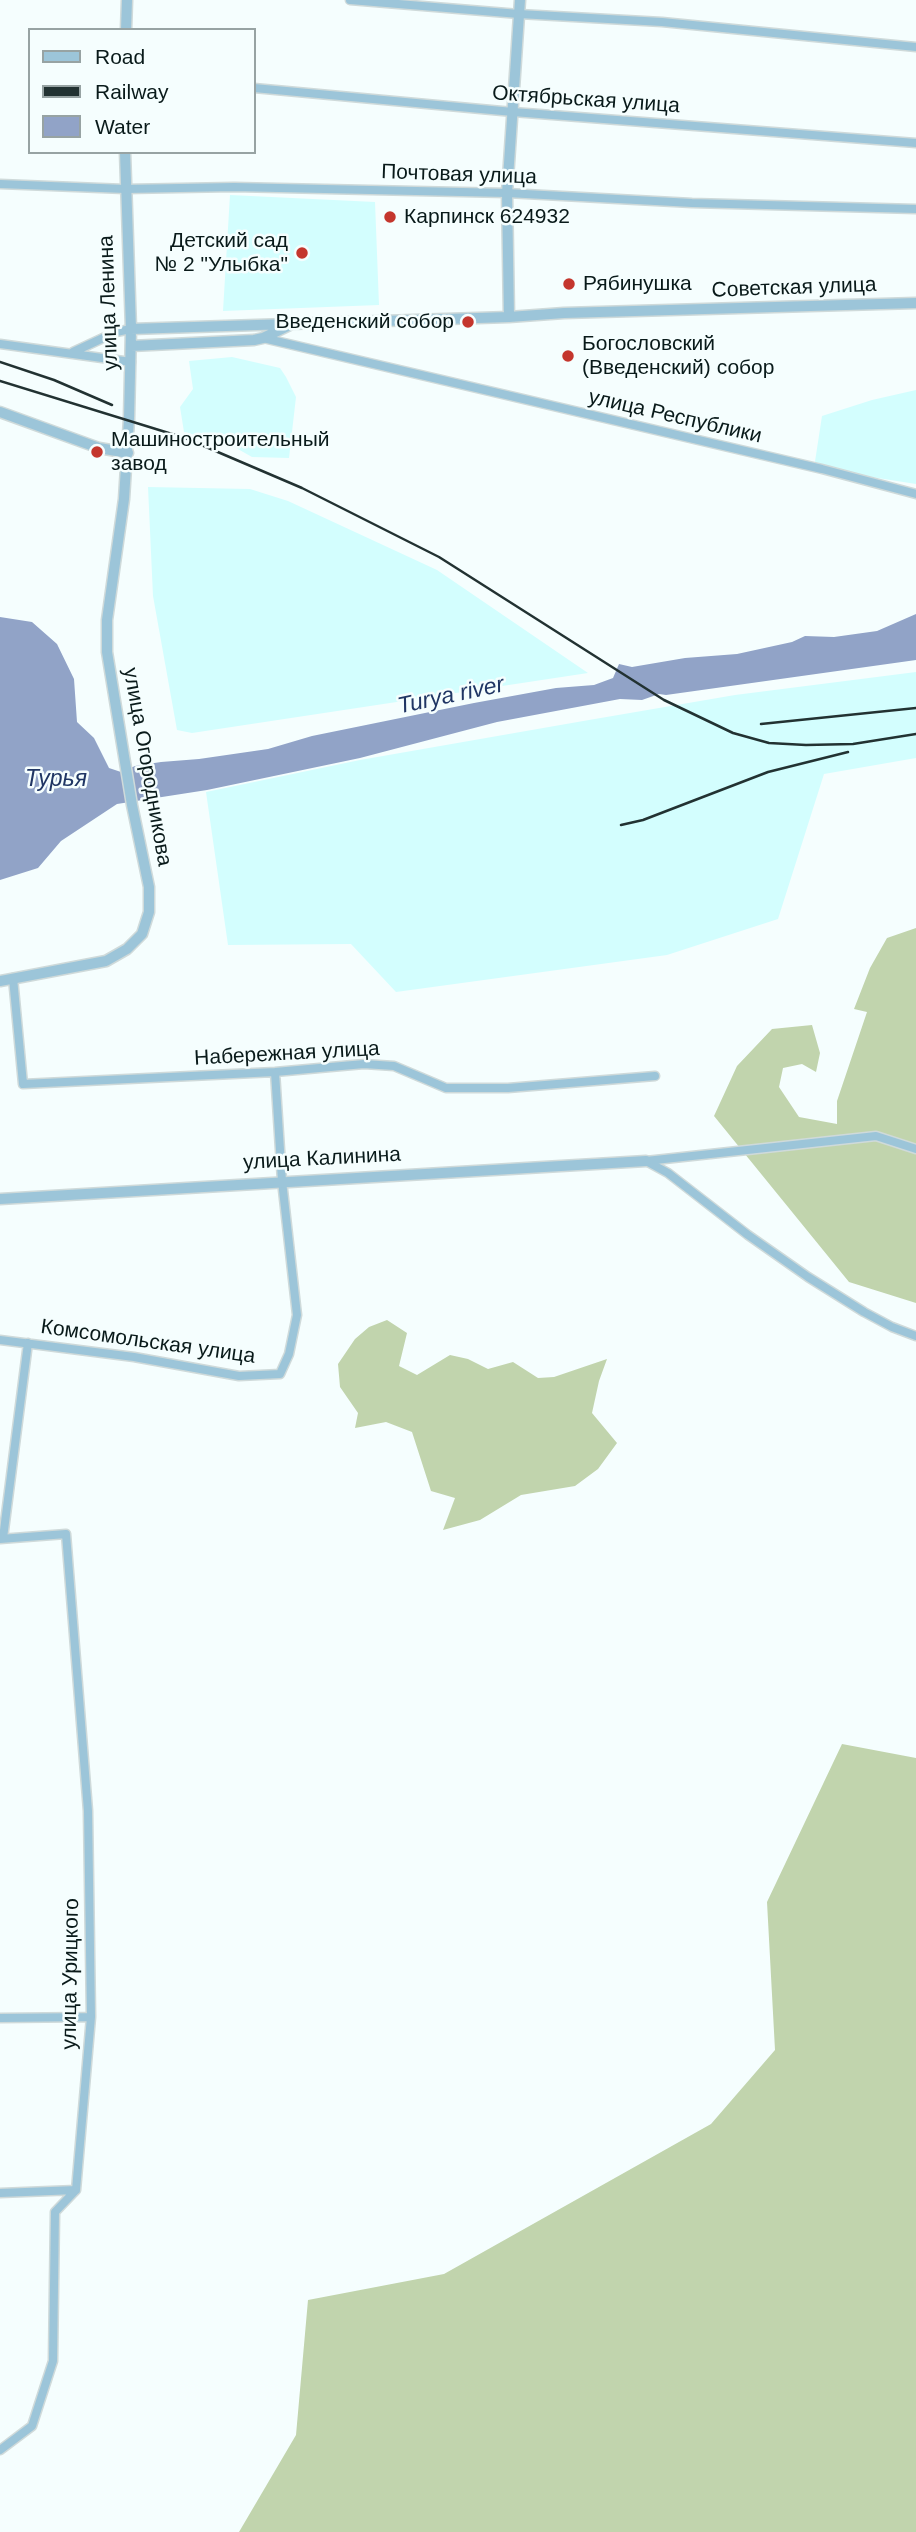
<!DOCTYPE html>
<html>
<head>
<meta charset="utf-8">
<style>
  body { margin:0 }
  #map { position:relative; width:916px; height:2532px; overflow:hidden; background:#f5fefe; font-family:Helvetica,sans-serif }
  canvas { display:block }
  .legend { position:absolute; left:28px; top:28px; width:228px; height:126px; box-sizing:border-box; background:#f5fefe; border:2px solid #97a3a3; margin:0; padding:9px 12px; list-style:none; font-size:21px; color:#091a1a }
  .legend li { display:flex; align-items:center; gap:14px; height:35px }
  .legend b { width:35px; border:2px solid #97a3a3 }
</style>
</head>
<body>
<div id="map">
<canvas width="916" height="2532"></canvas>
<ul class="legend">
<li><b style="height:9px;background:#9cc5d9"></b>Road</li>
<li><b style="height:9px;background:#223232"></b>Railway</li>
<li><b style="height:19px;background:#91a3c7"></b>Water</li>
</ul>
</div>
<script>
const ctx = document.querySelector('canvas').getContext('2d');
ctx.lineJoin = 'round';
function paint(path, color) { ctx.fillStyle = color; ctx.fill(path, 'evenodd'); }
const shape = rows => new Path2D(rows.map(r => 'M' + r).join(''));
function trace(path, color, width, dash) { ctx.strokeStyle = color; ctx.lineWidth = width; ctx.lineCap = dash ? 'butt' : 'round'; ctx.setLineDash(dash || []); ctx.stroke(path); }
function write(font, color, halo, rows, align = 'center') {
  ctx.font = font + ' Helvetica,sans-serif'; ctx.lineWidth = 5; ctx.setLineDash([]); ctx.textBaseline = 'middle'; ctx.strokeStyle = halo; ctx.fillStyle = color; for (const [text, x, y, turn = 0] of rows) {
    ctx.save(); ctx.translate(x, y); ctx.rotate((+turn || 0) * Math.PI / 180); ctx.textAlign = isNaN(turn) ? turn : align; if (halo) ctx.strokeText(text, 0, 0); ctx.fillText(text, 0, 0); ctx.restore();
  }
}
const built = shape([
  [230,195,375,202,379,305,223,311],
  [232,357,280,368,286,377,296,397,289,458,252,457,229,444,184,432,180,407,193,389,189,361],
  [916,390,916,484,814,468,822,416,872,400],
  [148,487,250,489,288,501,437,570,588,673,192,733,177,730,153,596],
  [916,672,916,758,824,774,778,919,667,955,396,992,351,944,228,945,206,792,360,760,589,720,735,695]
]);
const forest = shape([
  [916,928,916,1303,849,1282,714,1116,737,1066,772,1029,812,1025,820,1053,816,1072,802,1064,783,1068,779,1087,799,1117,837,1124,837,1101,867,1012,854,1009,870,968,887,938],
  [387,1320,407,1333,399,1366,417,1375,450,1355,468,1359,488,1369,513,1362,538,1378,554,1377,607,1359,599,1381,592,1413,617,1443,598,1469,575,1486,521,1495,480,1520,443,1530,455,1498,431,1491,412,1432,386,1422,355,1428,358,1413,340,1387,338,1364,355,1339,369,1327],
  [842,1744,916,1758,916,2532,239,2532,296,2435,308,2300,444,2274,711,2124,775,2050,767,1902]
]);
const water = shape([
  [916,614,916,660,666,695,659,694,642,700,620,699,497,722,360,758,207,790,117,804,61,841,38,868,0,880,0,617,32,622,57,644,74,679,77,722,94,738,109,768,121,772,135,766,161,762,199,759,268,749,312,736,474,703,556,688,594,685,613,678,619,664,632,667,685,658,737,654,792,642,805,636,834,637,877,631]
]);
const minor = shape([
  [350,0,519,14,662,22,916,47],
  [254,88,513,112,916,143],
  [0,184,125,189,234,187,507,193,692,203,916,209],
  [263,338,822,469,916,494],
  [0,344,131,362],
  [73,352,116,332,131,329],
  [13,978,23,1084,275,1072,364,1064,394,1066,446,1088,508,1088,655,1076],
  [646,1161,668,1173,748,1235,808,1277,864,1312,892,1327,916,1336],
  [646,1161,876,1136,916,1149],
  [0,1340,134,1357,239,1376,280,1374,289,1354,297,1315,282,1181,275,1072],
  [3,1538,28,1343],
  [0,1539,66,1534,88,1811,91,2017,76,2190,55,2212,53,2361,32,2426,0,2450],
  [0,2018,91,2017],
  [0,2193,76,2190]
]);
const tertiary = shape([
  [126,30,127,0],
  [509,317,507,193,520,0],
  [131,329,509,317,564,313,916,303],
  [131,346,254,340,263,338,292,324],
  [0,412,99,448,128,453],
  [0,981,106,961,127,949,142,934,149,912,149,887,132,805,107,652,107,620,124,499,129,419,131,329,125,152],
  [0,1199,646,1161]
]);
const rail = shape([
  [0,362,54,380,112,405],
  [0,381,185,438,302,488,439,557,664,700,733,733,769,743,806,745,853,744,916,734],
  [761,724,916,708],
  [621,825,643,820,768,772,848,752]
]);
const markers = [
  [390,217,7,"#c4362d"],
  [302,253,7,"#c4362d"],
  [569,284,7,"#c4362d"],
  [468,322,7,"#c4362d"],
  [568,356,7,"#c4362d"],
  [97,452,7,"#c4362d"]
];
const streetNames = [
  ["Октябрьская улица",586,100,4],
  ["Почтовая улица",459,175,2],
  ["Советская улица",794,288,-2],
  ["улица Ленина",109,303,-92],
  ["улица Республики",675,417,13],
  ["улица Огородникова",147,767,80],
  ["Набережная улица",287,1054,-3],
  ["улица Калинина",322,1159,-3],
  ["Комсомольская улица",148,1342,8],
  ["улица Урицкого",71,1974,-89]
];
const poiNames = [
  ["Карпинск 624932",404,217],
  ["Детский сад",288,241,"right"],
  ["№ 2 \"Улыбка\"",288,265,"right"],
  ["Рябинушка",583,284],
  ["Введенский собор",454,322,"right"],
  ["Богословский",582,344],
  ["(Введенский) собор",582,368],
  ["Машиностроительный",111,440],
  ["завод",111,464]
];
const waterNames = [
  ["Turya river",451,696,-12],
  ["Турья",56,780]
];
paint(built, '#d3fefe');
paint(forest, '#c1d4ad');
paint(water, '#91a3c7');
trace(minor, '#cfdada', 11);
trace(tertiary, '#cfdada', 13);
trace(minor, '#9cc5d9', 8);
trace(tertiary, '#9cc5d9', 10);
trace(rail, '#223232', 2.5);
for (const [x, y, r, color] of markers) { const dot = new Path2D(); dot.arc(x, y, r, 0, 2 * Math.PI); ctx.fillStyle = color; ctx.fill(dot); trace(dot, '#f5fefe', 2.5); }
write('21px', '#091a1a', '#f5fefe', streetNames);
write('21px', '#091a1a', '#f5fefe', poiNames, 'left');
write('italic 23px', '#203664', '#f5fefe', waterNames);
</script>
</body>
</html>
